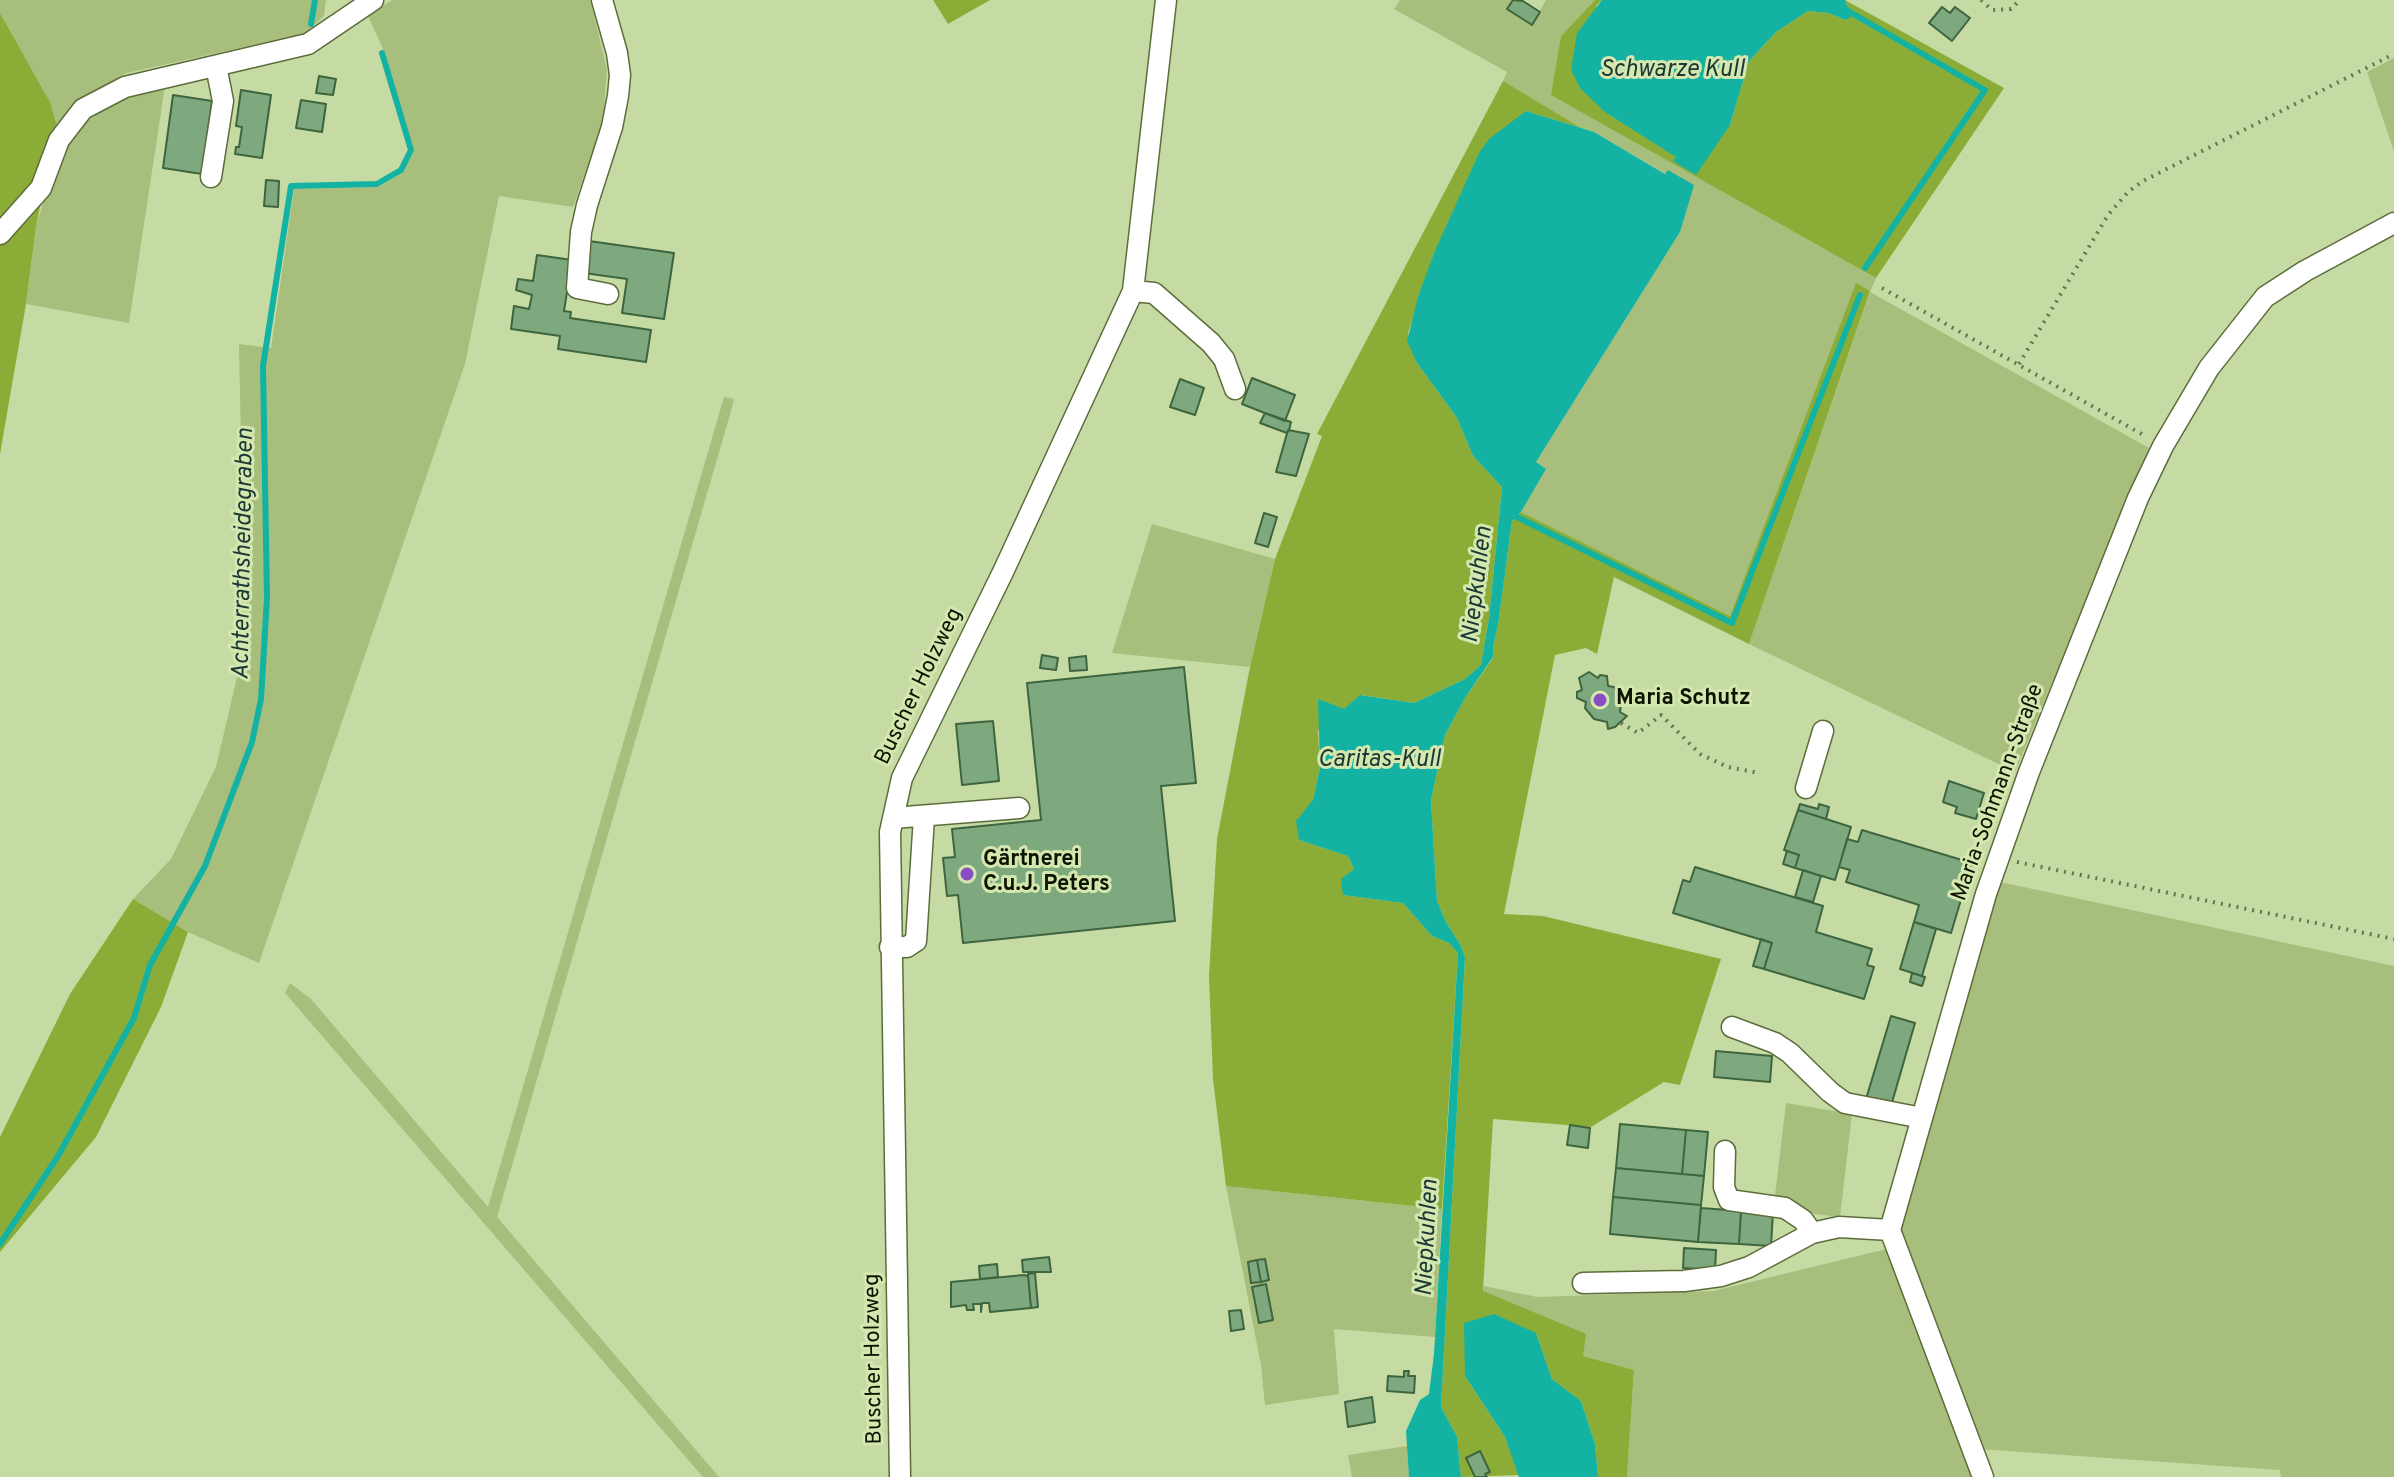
<!DOCTYPE html>
<html>
<head>
<meta charset="utf-8">
<style>
  body { margin:0 }
  canvas { display:block; background:#c6daa3 }
</style>
</head>
<body>
<canvas width="2394" height="1477"></canvas>
<script>
const ctx = document.querySelector('canvas').getContext('2d');
ctx.lineJoin = 'round';
function paint(path, color) { ctx.fillStyle = color; ctx.fill(path, 'evenodd'); }
const shape = rows => new Path2D(rows.map(r => 'M' + r).join(''));
function trace(path, color, width, dash) { ctx.strokeStyle = color; ctx.lineWidth = width; ctx.lineCap = dash ? 'butt' : 'round'; ctx.setLineDash(dash || []); ctx.stroke(path); }
function write(font, color, halo, rows, align = 'center') {
  ctx.font = font + ' Overpass,sans-serif'; ctx.lineWidth = 6; ctx.setLineDash([]); ctx.textBaseline = 'middle'; ctx.strokeStyle = halo; ctx.fillStyle = color; for (const [text, x, y, turn = 0] of rows) {
    ctx.save(); ctx.translate(x, y); ctx.rotate((+turn || 0) * Math.PI / 180); ctx.textAlign = isNaN(turn) ? turn : align; if (halo) ctx.strokeText(text, 0, 0); ctx.fillText(text, 0, 0); ctx.restore();
  }
}
const green = shape([
  [0,0,326,0,324,16,306,33,127,73,81,100,57,126,50,102,0,13],
  [392,0,590,0,607,69,603,122,573,207,499,196,465,364,259,963,188,932,133,899,171,859,216,767,238,673,242,491,239,344,271,348,294,189,379,187,401,173,414,151,384,51,368,16],
  [1400,0,1512,0,1507,9,1532,25,1546,0,1595,0,1561,36,1552,95,1876,278,1870,292,2149,448,2015,772,1749,644,1870,292,1857,284,1730,616,1521,512,1546,469,1536,462,1680,232,1693,185,1668,170,1666,174,1594,132,1581,128,1531,99,1503,81,1507,72,1394,9],
  [2394,58,2394,151,2367,72],
  [165,86,129,323,26,304,36,226,57,158,77,129,120,96],
  [724,397,734,399,731,411,497,1217,719,1477,703,1477,285,993,290,983,311,999,488,1207],
  [1152,524,1275,559,1250,667,1112,653],
  [2000,882,2394,966,2394,1477,2281,1477,2280,1470,1978,1449,1895,1228],
  [1786,1103,1852,1114,1840,1217,1814,1214,1775,1195],
  [1226,1186,1442,1209,1435,1337,1334,1329,1339,1394,1265,1405,1261,1365],
  [1891,1248,1976,1477,1627,1477,1634,1370,1583,1356,1483,1291,1484,1286,1537,1297,1713,1291],
  [1407,1446,1409,1477,1352,1477,1348,1455]
]);
const forest = shape([
  [933,0,990,0,948,24],
  [1595,0,1602,0,1596,6,1676,157,1674,161,1730,125,1749,61,1776,32,1808,11,1829,13,1845,20,1850,16,1845,0,2004,88,1876,278,1551,95,1561,36],
  [0,13,50,102,57,126,36,226,26,304,0,454],
  [1503,81,1581,128,1526,111,1434,253,1408,333,1417,363,1457,418,1473,456,1502,487,1489,618,1481,665,1465,679,1414,703,1361,695,1318,731,1320,767,1313,800,1299,840,1348,856,1354,869,1343,895,1403,903,1432,936,1449,943,1458,953,1442,1209,1226,1186,1213,1079,1209,976,1217,839,1250,667,1275,559,1322,436,1317,434],
  [1856,283,1870,291,1749,644,1614,577,1597,654,1586,648,1555,655,1504,914,1543,916,1721,959,1680,1085,1664,1082,1591,1127,1493,1119,1483,1291,1586,1334,1583,1356,1634,1370,1627,1477,1598,1477,1595,1444,1581,1401,1552,1379,1536,1333,1465,1376,1505,1437,1520,1475,1461,1477,1457,1437,1441,1407,1465,958,1461,946,1446,922,1437,901,1431,800,1445,735,1465,698,1493,658,1493,647,1498,625,1512,521,1521,512,1730,616],
  [133,899,188,932,161,1007,96,1137,0,1252,0,1137,70,994]
]);
const water = shape([
  [1602,0,1845,0,1851,17,1845,20,1829,13,1808,11,1776,32,1749,61,1730,125,1696,175,1673,161,1676,157,1605,112,1580,88,1571,70,1577,33],
  [1526,111,1594,132,1665,174,1668,170,1694,185,1680,232,1536,462,1546,469,1521,512,1512,521,1498,625,1493,647,1493,657,1465,698,1445,735,1431,800,1437,901,1446,922,1461,946,1465,958,1441,1407,1457,1437,1461,1477,1409,1477,1406,1431,1420,1400,1429,1394,1434,1354,1458,953,1449,943,1432,936,1403,903,1343,895,1341,879,1354,869,1348,856,1299,840,1296,821,1313,800,1320,767,1318,699,1344,709,1360,695,1414,703,1465,679,1481,665,1489,618,1502,487,1473,456,1457,418,1417,363,1407,341,1418,297,1434,253,1479,153,1489,139],
  [1494,1314,1536,1333,1552,1379,1581,1401,1595,1444,1598,1477,1519,1477,1505,1437,1465,1376,1464,1323]
]);
const stream = shape([
  [1829,0,1985,90,1865,268],
  [311,24,315,0],
  [1509,513,1732,623,1860,295],
  [0,1244,58,1156,134,1018,150,965,205,866,252,742,261,699,267,598,263,366,291,186,377,184,401,170,411,150,382,53]
]);
const building = shape([
  [1513,0,1523,1,1540,12,1532,25,1507,9,1513,0],
  [1942,7,1950,13,1955,7,1970,18,1952,41,1929,23,1942,7],
  [319,76,336,79,333,95,316,93,319,76],
  [241,90,271,95,262,158,235,154,236,147,239,147,242,127,236,126,241,90],
  [173,95,212,101,202,174,163,168,173,95],
  [301,100,326,104,322,132,296,128,301,100],
  [266,180,279,181,278,207,264,206,266,180],
  [589,241,674,253,664,319,622,313,627,279,584,273,589,241],
  [537,255,572,260,564,311,571,312,570,318,651,330,646,362,558,349,560,336,511,329,514,306,529,309,532,295,516,290,518,279,533,281,537,255],
  [1252,378,1295,395,1285,421,1242,404,1252,378],
  [1180,379,1204,388,1195,415,1170,407,1180,379],
  [1265,413,1291,422,1289,430,1287,433,1260,423,1265,413],
  [1288,430,1309,434,1296,476,1276,472,1288,430],
  [1264,513,1277,517,1268,547,1255,543,1264,513],
  [1042,655,1058,658,1056,670,1040,668,1042,655],
  [1086,656,1087,670,1070,671,1069,658,1086,656],
  [1184,667,1196,783,1161,786,1175,921,963,943,958,895,947,896,943,858,955,857,952,829,1041,820,1027,683,1184,667],
  [1589,672,1598,678,1600,675,1607,676,1608,686,1614,687,1622,698,1620,712,1627,716,1615,727,1608,729,1607,722,1594,719,1585,708,1586,702,1577,698,1577,692,1582,690,1579,678,1589,672],
  [993,721,999,781,962,785,956,724,993,721],
  [1949,781,1984,793,1976,819,1955,813,1957,807,1943,802,1949,781],
  [1800,804,1818,809,1819,804,1829,807,1826,819,1798,810,1800,804],
  [1798,810,1851,827,1835,880,1795,868,1799,855,1784,850,1798,810],
  [1862,830,1972,863,1951,933,1914,922,1919,905,1846,882,1850,870,1839,867,1847,839,1858,842,1862,830],
  [1787,851,1799,855,1795,868,1783,864,1787,851],
  [1695,867,1823,906,1816,932,1872,949,1867,965,1874,967,1864,999,1764,969,1772,943,1673,913,1683,880,1690,882,1695,867],
  [1803,870,1821,876,1813,902,1795,897,1803,870],
  [1914,922,1936,929,1922,976,1900,969,1914,922],
  [1761,939,1772,943,1764,969,1753,966,1761,939],
  [1912,973,1925,977,1922,986,1910,982,1912,973],
  [1891,1016,1915,1023,1891,1106,1866,1099,1891,1016],
  [1716,1051,1772,1056,1770,1082,1714,1077,1716,1051],
  [1620,1124,1686,1130,1682,1174,1616,1168,1620,1124],
  [1570,1125,1590,1128,1588,1148,1567,1145,1570,1125],
  [1686,1130,1708,1132,1704,1176,1682,1174,1686,1130],
  [1616,1168,1704,1176,1701,1205,1613,1197,1616,1168],
  [1613,1197,1701,1205,1698,1242,1610,1234,1613,1197],
  [1701,1208,1741,1211,1739,1244,1698,1242,1701,1208],
  [1741,1211,1773,1212,1771,1246,1739,1244,1741,1211],
  [1684,1248,1716,1250,1715,1270,1683,1268,1684,1248],
  [1049,1257,1051,1272,1023,1272,1022,1260,1049,1257],
  [1265,1259,1269,1280,1261,1282,1257,1260,1265,1259],
  [1257,1260,1261,1282,1251,1283,1248,1262,1257,1260],
  [997,1264,998,1277,980,1279,979,1266,997,1264],
  [1035,1273,1038,1307,1031,1308,1028,1274,1035,1273],
  [1024,1275,1028,1276,1031,1308,990,1312,989,1303,982,1303,981,1312,981,1304,973,1304,974,1310,967,1310,966,1305,951,1307,951,1282,1024,1275],
  [1266,1284,1273,1320,1259,1323,1252,1287,1266,1284],
  [1241,1310,1244,1329,1231,1331,1229,1311,1241,1310],
  [1404,1371,1409,1371,1408,1376,1415,1376,1414,1393,1387,1391,1388,1376,1404,1377,1404,1371],
  [1372,1397,1375,1422,1348,1427,1345,1402,1372,1397],
  [1480,1451,1490,1472,1485,1474,1487,1477,1475,1477,1466,1458,1480,1451]
]);
const path = shape([
  [1981,0,1992,10,2011,9,2020,0],
  [1882,288,2147,437],
  [2019,364,2108,215,2128,192,2143,181,2394,54],
  [1621,723,1638,733,1661,715,1700,754,1728,767,1759,773],
  [2017,862,2394,939]
]);
const minor = shape([
  [602,0,617,53,620,75,618,96,612,127,587,205,581,232,577,288,608,294],
  [211,177,223,101,216,66],
  [0,234,41,188,59,140,83,109,125,87,308,44,373,0],
  [1133,291,1154,293,1211,343,1224,359,1235,389],
  [1806,788,1823,731],
  [893,818,1019,808],
  [890,947,907,947,916,941,924,817],
  [1732,1027,1775,1043,1790,1053,1830,1092,1845,1103,1922,1118],
  [1725,1151,1724,1187,1729,1200,1785,1208,1803,1220,1812,1233],
  [1583,1283,1684,1281,1721,1276,1749,1267,1812,1233,1839,1227,1890,1230],
  [900,1477,890,832,902,778,1003,572,1133,291,1166,0],
  [1983,1477,1890,1230,1986,894,2029,772,2138,498,2163,446,2209,368,2265,297,2305,271,2394,223]
]);
const markers = [
  [1600,700,8,"#884dc3"],
  [967,874,8,"#884dc3"]
];
const streetNames = [
  ["Buscher Holzweg",920,687,-64],
  ["Maria-Sohmann-Straße",1999,793,-70],
  ["Buscher Holzweg",875,1359,-91]
];
const poiNames = [
  ["Maria Schutz",1616,700],
  ["Gärtnerei",983,861],
  ["C.u.J. Peters",983,886]
];
const waterNames = [
  ["Schwarze Kull",1672,71],
  ["Achterrathsheidegraben",245,554,-89],
  ["Niepkuhlen",1479,585,-83],
  ["Caritas-Kull",1379,761],
  ["Niepkuhlen",1429,1238,-87]
];
paint(green, '#a7be7d');
paint(forest, '#8bad37');
paint(water, '#13b2a3');
trace(stream, '#13b2a3', 6);
paint(building, '#7ea87d');
trace(building, '#3e653e', 2);
trace(minor, '#5c6d3b', 23);
trace(path, '#677450', 4, [2, 6]);
trace(minor, '#fff', 20);
for (const [x, y, r, color] of markers) { const dot = new Path2D(); dot.arc(x, y, r, 0, 2 * Math.PI); ctx.fillStyle = color; ctx.fill(dot); trace(dot, '#d3e7af', 3); }
write('22px', '#0e1402', '#d3e7af', streetNames);
write('bold 22px', '#0e1402', '#d3e7af', poiNames, 'left');
write('italic 24px', '#1b3834', '#d3e7af', waterNames);
</script>
</body>
</html>
